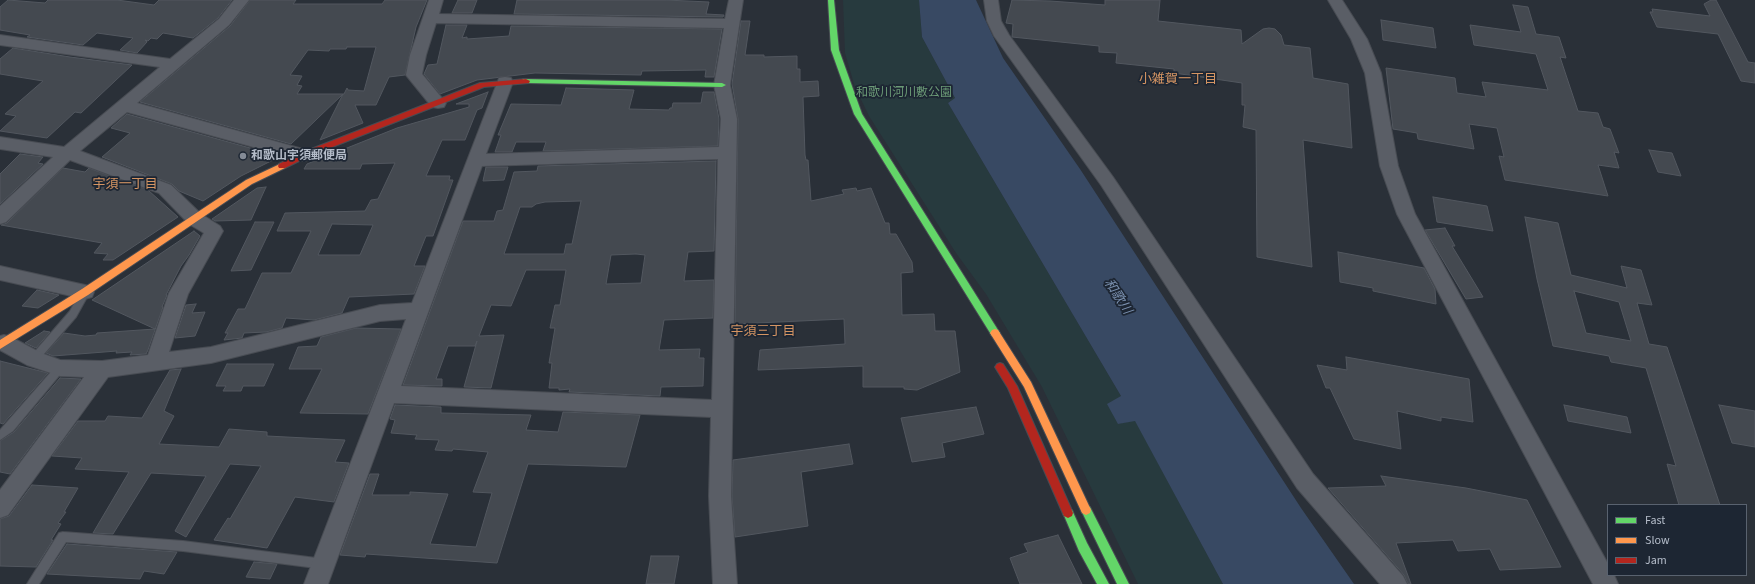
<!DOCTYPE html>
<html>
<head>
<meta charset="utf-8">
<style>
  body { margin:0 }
  #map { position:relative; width:1755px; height:584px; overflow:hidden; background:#2a3038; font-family:"Source Sans 3",sans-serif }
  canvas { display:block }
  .legend { position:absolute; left:1607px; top:504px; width:140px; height:72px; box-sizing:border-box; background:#1d2633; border:1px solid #59626f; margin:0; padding:5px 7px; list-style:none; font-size:12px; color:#b4bcc9 }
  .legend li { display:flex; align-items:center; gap:8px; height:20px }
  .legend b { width:20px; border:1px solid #59626f }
</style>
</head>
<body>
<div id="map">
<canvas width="1755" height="584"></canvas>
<ul class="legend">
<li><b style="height:5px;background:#63d668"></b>Fast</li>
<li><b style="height:5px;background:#ff974d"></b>Slow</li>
<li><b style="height:5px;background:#b3261e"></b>Jam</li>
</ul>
</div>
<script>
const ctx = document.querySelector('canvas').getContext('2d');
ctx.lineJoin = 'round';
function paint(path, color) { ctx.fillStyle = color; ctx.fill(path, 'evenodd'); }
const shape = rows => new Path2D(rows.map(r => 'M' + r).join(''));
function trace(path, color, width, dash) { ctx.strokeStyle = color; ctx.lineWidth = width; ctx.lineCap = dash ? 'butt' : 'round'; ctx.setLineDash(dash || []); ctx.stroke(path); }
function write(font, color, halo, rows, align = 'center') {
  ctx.font = font + ' "Source Sans 3","Noto Sans JP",sans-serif'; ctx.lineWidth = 3.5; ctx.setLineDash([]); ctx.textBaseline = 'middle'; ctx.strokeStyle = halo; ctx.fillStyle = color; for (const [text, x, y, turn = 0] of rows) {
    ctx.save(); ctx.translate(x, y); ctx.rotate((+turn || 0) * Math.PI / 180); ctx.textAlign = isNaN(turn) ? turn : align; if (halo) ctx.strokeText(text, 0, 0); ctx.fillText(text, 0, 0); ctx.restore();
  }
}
const green = shape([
  [843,0,919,0,922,37,955,98,948,103,1121,396,1118,424,1135,420,1223,584,1138,584,1042,387,986,294,956,253,869,116,855,87,845,53]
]);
const water = shape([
  [919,0,976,0,1003,58,1080,169,1301,508,1354,584,1223,584,1135,421,1118,424,1107,404,1121,396,948,103,955,98,922,37]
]);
const building = shape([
  [8,0,45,3,48,0,117,0,154,5,159,0,232,0,218,18,193,38,163,33,157,39,151,38,148,41,145,40,147,42,137,53,120,50,133,38,97,33,83,45,27,37,30,35,0,30,0,7,8,0],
  [250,0,296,0,293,4,382,4,385,0,427,0,416,27,405,75,389,77,376,105,355,105,363,123,320,140,343,94,291,144,140,102,230,26,250,0],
  [347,47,376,47,364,91,348,90,347,88,344,94,297,94,302,86,297,85,302,76,290,75,308,50,329,51,330,49,346,49,347,47],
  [458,0,477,0,472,13,452,13,458,0],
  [517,0,666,0,709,2,706,14,724,15,723,17,514,14,517,0],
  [1012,0,1050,1,1105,5,1105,0,1160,0,1158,21,1241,30,1242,44,1263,29,1269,28,1275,29,1281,35,1284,45,1310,48,1313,78,1348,84,1352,148,1303,140,1312,267,1257,257,1256,130,1243,127,1245,105,1242,105,1242,83,1174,73,1174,69,1116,63,1117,53,1099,52,1099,46,1012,37,1013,24,1006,23,1012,0],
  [1711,0,1716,0,1748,62,1755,63,1755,83,1741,81,1718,34,1657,27,1650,12,1653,12,1652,9,1710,16,1704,4,1711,0],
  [1513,5,1528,7,1536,34,1559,37,1566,58,1560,57,1578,111,1598,113,1603,127,1610,129,1619,153,1614,152,1619,168,1598,165,1608,196,1505,180,1499,156,1504,157,1497,128,1469,124,1474,149,1418,139,1417,133,1393,129,1386,68,1455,78,1457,93,1486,97,1482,82,1548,90,1536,54,1474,45,1470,25,1521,32,1513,5],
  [1381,20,1433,28,1436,48,1383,40,1381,20],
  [741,21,750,21,745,55,764,55,764,57,797,56,797,69,800,69,800,82,818,81,819,96,803,97,805,155,806,160,808,160,811,201,844,194,842,190,856,188,857,191,871,188,885,223,889,223,890,234,896,234,912,262,913,272,901,273,902,315,934,314,935,331,955,331,960,372,917,390,904,389,904,387,863,387,863,366,758,370,760,350,845,344,844,319,735,324,738,119,732,84,741,21],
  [446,25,467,25,462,38,467,37,467,39,509,36,511,26,722,29,714,77,705,77,706,70,642,71,641,75,535,73,477,80,440,94,424,74,428,65,437,64,446,25],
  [13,48,70,57,132,65,81,113,75,112,47,138,0,131,16,116,5,114,43,81,0,74,0,59,13,48],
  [566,88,634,90,629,109,669,110,670,108,672,108,673,103,701,103,703,92,714,92,719,119,718,146,543,151,546,142,516,142,512,152,495,152,501,135,498,135,511,104,561,105,566,88],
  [488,92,482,108,477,110,465,140,442,140,426,176,450,176,449,180,453,180,433,236,426,236,414,266,425,266,414,294,349,297,342,313,314,320,286,318,282,328,266,332,244,333,242,338,224,340,228,333,225,333,238,309,245,309,262,273,291,273,311,231,277,231,285,213,365,211,371,200,378,199,395,163,362,164,360,169,304,169,307,164,397,128,469,107,469,104,456,104,488,92],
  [332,224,373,225,360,255,318,255,332,224],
  [127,114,279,156,275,159,241,176,203,201,179,191,172,184,102,157,130,133,111,128,127,114],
  [1649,150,1672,153,1681,176,1658,172,1649,150],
  [20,154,43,157,38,163,43,164,0,204,0,174,20,154],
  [716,161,714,251,688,252,684,281,714,280,713,318,664,320,659,350,700,349,699,358,704,358,703,386,661,387,660,396,569,392,570,389,559,390,559,388,549,388,552,363,549,363,555,328,550,328,555,305,560,305,566,270,526,270,511,306,491,305,479,336,504,335,491,388,464,387,477,341,475,346,448,346,436,379,442,379,442,386,403,385,463,221,494,221,497,211,503,210,514,172,537,171,538,166,716,161],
  [581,201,572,244,566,244,564,254,504,254,520,207,532,207,536,204,545,202,581,201],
  [636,254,645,255,641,283,606,284,611,255,636,254],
  [486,167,508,167,504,180,483,181,486,167],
  [63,168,85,172,89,168,148,190,178,217,113,260,103,260,108,254,94,253,102,243,1,225,7,223,63,168],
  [266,187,251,220,215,221,212,219,257,188,266,187],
  [1433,197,1487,206,1493,231,1437,222,1433,197],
  [1525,217,1558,223,1571,275,1627,288,1621,266,1641,270,1652,305,1637,303,1649,344,1667,347,1720,505,1679,505,1667,464,1676,466,1646,368,1611,362,1609,356,1553,346,1537,279,1525,217],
  [1574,291,1619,302,1631,341,1586,333,1574,291],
  [255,222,274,222,251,270,231,271,255,222],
  [1445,228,1455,246,1452,246,1483,297,1466,299,1425,230,1445,228],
  [194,231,200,236,189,255,181,266,166,295,167,295,162,307,163,307,148,350,146,354,130,355,132,352,116,353,117,351,53,356,46,353,64,333,85,336,96,335,97,333,155,329,92,300,194,231],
  [1338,252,1424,268,1435,289,1436,304,1373,291,1373,288,1340,282,1338,252],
  [37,290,59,295,38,308,22,306,37,290],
  [196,304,192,313,205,312,195,336,175,338,186,305,196,304],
  [356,328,401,329,368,414,300,413,322,369,289,369,298,347,317,346,321,337,356,328],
  [44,331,50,332,36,348,25,343,44,331],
  [1346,357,1469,379,1473,422,1441,417,1441,421,1397,411,1401,449,1354,439,1330,388,1326,388,1317,365,1347,370,1346,357],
  [0,361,48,373,3,424,0,423,0,361],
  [227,364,274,364,264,386,243,386,241,391,223,391,226,386,216,386,227,364],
  [181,369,164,411,174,416,159,444,219,447,229,429,267,432,267,436,345,440,335,462,349,463,334,502,295,497,267,548,214,540,228,518,230,519,261,466,230,464,186,537,175,531,206,476,151,473,113,534,93,533,129,472,75,469,82,458,52,456,78,421,105,421,108,416,142,418,170,370,181,369],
  [60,378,81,379,10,474,0,472,0,441,14,432,60,378],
  [395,405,441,407,441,413,531,415,526,430,558,432,563,412,640,415,626,467,528,464,497,563,366,554,365,557,340,555,370,474,379,474,372,495,410,495,410,492,448,494,430,544,476,547,492,493,473,492,488,452,453,449,452,451,435,450,439,440,415,439,417,435,391,433,395,420,390,419,395,405],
  [1564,405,1627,417,1631,433,1568,421,1564,405],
  [1719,405,1755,411,1755,447,1732,443,1719,405],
  [976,407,984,434,942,443,945,457,912,462,901,418,976,407],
  [849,444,853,464,801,472,808,526,735,537,732,496,733,460,849,444],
  [1381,476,1466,488,1527,500,1561,567,1500,570,1490,549,1458,551,1453,540,1396,543,1411,584,1408,584,1404,575,1328,488,1386,486,1381,476],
  [32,485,78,488,64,512,66,512,58,523,61,524,51,540,53,540,36,567,0,566,0,519,9,516,32,485],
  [1058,535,1082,584,1020,584,1010,558,1028,552,1024,544,1058,535],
  [67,544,177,552,164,574,144,571,140,579,47,574,67,544],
  [651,556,679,556,674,584,646,584,651,556],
  [254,562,277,564,270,579,246,577,254,562]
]);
const lane = shape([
  [81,295,84,296,86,299,76,317,37,362,34,363,31,362,29,359,31,356,70,311,78,296,81,295],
  [60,364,63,365,65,368,63,371,13,431,0,440,0,430,57,365,60,364],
  [63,532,183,541,324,559,328,560,330,564,328,568,324,569,183,551,66,542,39,584,27,584,59,533,63,532]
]);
const street = shape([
  [234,0,249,0,229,25,137,103,310,151,312,155,310,159,304,161,127,112,80,151,171,185,201,214,220,226,223,231,188,294,169,352,211,347,380,305,412,303,499,78,505,77,511,78,513,82,486,154,719,147,721,119,714,85,724,28,436,23,426,55,422,74,446,103,444,107,438,108,432,107,406,75,410,55,429,0,443,0,439,14,725,19,729,0,743,0,730,85,737,119,731,496,737,584,713,584,709,496,711,417,394,403,328,584,304,584,406,319,380,321,211,363,108,377,8,515,0,518,0,490,84,377,60,376,27,365,0,350,0,336,4,335,11,337,41,353,60,360,102,361,148,355,169,293,204,233,189,224,159,193,70,160,6,222,0,224,0,206,53,157,0,149,0,137,64,147,160,67,0,45,0,35,170,59,219,19,234,0],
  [718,159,712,400,401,386,482,166,718,159],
  [984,0,998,0,1001,21,1009,35,1113,177,1313,474,1403,576,1407,584,1380,584,1297,488,1101,185,994,36,987,21,984,0],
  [1328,0,1342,0,1367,39,1381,73,1398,166,1415,214,1608,564,1608,575,1614,575,1618,584,1593,584,1397,214,1380,166,1365,73,1351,39,1328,0],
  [0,266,85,285,92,287,94,292,92,297,85,299,0,280,0,266]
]);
const fast = shape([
  [828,0,834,0,839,50,862,114,998,330,1000,333,998,336,992,336,854,114,831,50,828,0],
  [523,79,722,83,726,85,722,87,526,83,522,81,523,79],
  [1086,505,1090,507,1129,584,1117,584,1081,510,1082,507,1086,505],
  [1068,508,1072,510,1087,543,1109,584,1097,584,1079,551,1063,513,1064,510,1068,508]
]);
const slow = shape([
  [282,163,285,164,286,166,285,168,252,184,88,295,0,349,0,340,82,289,246,180,282,163],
  [995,329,998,330,1031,382,1091,510,1090,513,1086,515,1082,513,1024,387,990,333,992,330,995,329]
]);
const jam = shape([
  [526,79,530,81,529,83,484,87,307,157,285,168,279,168,278,166,279,164,301,153,480,83,526,79],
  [1000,363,1003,364,1017,386,1073,513,1072,516,1068,518,1064,516,1008,388,995,367,997,364,1000,363]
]);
const markers = [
  [243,156,4,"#848b96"]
];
const parkNames = [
  ["和歌川河川敷公園",904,93]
];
const poiNames = [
  ["和歌山宇須郵便局",251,156]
];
const neighbourhoodNames = [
  ["小雑賀一丁目",1178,80],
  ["宇須一丁目",125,185],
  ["宇須三丁目",763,332]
];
const waterNames = [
  ["和歌川",1117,297,57]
];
paint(green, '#273a3e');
paint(water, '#384963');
paint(building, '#444950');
trace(building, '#52575f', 1);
trace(lane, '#484c53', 2);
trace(street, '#484c53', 2);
trace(fast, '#484c53', 2);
trace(slow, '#484c53', 2);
trace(jam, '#484c53', 2);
paint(lane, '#5a5e66');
paint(street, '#5a5e66');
paint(fast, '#63d668');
paint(slow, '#ff974d');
paint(jam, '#b3261e');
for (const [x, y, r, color] of markers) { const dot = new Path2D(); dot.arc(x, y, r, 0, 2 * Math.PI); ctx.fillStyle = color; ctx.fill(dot); trace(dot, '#1d2633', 1.5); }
write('12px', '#6b9a76', '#1d2633', parkNames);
write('bold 12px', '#b4bcc9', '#1d2633', poiNames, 'left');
write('13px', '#d59563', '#1d2633', neighbourhoodNames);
write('italic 13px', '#7c92b1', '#1d2633', waterNames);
</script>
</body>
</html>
